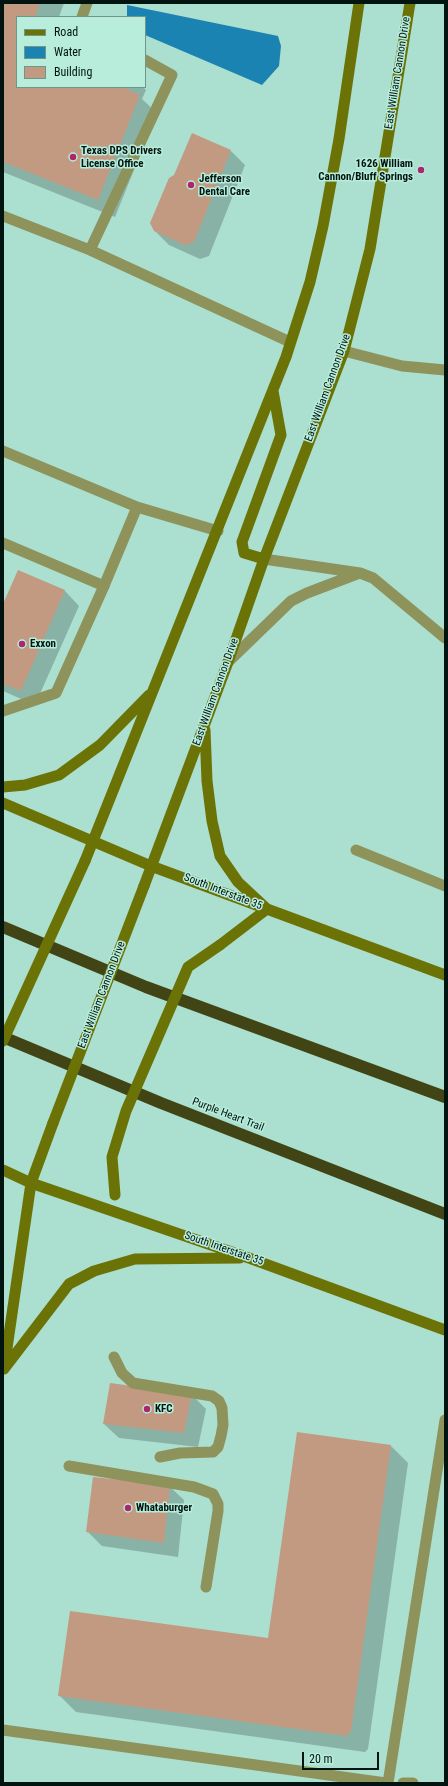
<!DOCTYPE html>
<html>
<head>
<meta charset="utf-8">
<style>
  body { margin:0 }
  #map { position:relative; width:448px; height:1786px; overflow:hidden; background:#abdfcf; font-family:"Roboto Condensed",sans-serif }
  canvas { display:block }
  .frame { position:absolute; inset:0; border:4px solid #02140f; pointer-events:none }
  .legend { position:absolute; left:16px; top:16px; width:130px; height:72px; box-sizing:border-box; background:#b8eddc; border:1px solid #6f968a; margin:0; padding:5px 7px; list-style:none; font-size:12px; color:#02140f }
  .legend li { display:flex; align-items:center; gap:8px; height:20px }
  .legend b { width:20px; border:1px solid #6f968a }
  .scale { position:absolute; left:302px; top:1752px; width:77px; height:18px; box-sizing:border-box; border:2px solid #02140f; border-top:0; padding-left:5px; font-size:12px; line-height:14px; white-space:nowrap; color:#02140f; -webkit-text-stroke:3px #b8eddc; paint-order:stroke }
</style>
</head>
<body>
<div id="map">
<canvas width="448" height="1786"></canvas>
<div class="frame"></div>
<ul class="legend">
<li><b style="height:5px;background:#6c7306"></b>Road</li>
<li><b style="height:11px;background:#1b83b2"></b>Water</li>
<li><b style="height:11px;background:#c19a81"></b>Building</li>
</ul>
<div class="scale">20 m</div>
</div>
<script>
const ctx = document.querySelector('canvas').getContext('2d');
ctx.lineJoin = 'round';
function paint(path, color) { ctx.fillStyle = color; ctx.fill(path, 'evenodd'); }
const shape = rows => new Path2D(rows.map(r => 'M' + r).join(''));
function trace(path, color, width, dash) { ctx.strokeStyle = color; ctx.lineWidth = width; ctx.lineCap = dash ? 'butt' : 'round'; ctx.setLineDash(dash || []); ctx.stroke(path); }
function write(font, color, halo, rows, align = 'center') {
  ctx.font = font + ' "Roboto Condensed",sans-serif'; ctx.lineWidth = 3; ctx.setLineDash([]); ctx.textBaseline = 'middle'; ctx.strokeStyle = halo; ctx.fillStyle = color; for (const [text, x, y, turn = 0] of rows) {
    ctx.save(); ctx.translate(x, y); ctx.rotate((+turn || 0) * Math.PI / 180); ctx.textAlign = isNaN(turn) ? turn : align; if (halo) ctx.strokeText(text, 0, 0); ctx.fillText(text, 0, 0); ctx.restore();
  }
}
const water = shape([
  [127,5,278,36,281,46,279,66,262,85,145,35,145,17,127,17]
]);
const shadow = shape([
  [3,3,64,3,59,17,17,17,17,87,143,87,146,90,142,99,157,113,115,217,3,172],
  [231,151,245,165,209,256,200,259,169,245,155,231,175,175],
  [18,571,65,591,79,606,35,705,3,691,3,606],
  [192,1395,206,1409,198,1447,119,1438,104,1424],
  [391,1446,408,1463,368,1749,365,1752,76,1712,59,1695,269,1640],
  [169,1486,184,1500,178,1557,102,1546,88,1532]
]);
const building = shape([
  [3,3,40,3,35,17,17,17,17,87,123,87,140,95,98,200,3,162],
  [192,133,231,150,194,242,185,245,154,231,150,223,169,178,174,175],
  [18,570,65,590,21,691,3,684,3,604],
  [110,1383,192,1394,184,1433,103,1424],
  [297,1432,391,1445,351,1731,347,1736,58,1696,70,1611,268,1638],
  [93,1477,170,1485,164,1543,86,1532]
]);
const service = shape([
  [82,17,87,3],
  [3,216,90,250,290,342],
  [90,250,172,75,145,60],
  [344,351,402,366,445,370],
  [3,451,137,507,218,531],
  [264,559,360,573,373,578,445,638],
  [104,586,137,507],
  [228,662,291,601,307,593,357,574],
  [356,850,445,886],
  [114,1357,122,1373,133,1383,212,1396,219,1401,222,1408,223,1425,221,1436,218,1447,213,1452,180,1453,160,1457],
  [69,1466,194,1487,213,1494,218,1504,218,1511,206,1587],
  [3,1730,386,1783],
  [388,1783,445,1420],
  [403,1783,413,1783]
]);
const minor = shape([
  [3,543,104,586,56,693,3,711]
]);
const secondary = shape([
  [264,559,244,553,242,542,281,435,273,391],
  [205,730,207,781,212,821,220,856,238,882,267,909,220,945],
  [3,787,25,785,59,775,100,745,149,695],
  [3,803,151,866,445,975],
  [85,861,286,357,310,282,323,226,339,139,359,3],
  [144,886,228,662,264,559,344,351,370,249,410,3],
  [3,1170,31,1183,249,1258,445,1330],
  [4,1369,69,1284,94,1271,135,1259,240,1258],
  [4,1369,31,1183,53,1123]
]);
const motorway = shape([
  [3,927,146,987,445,1097],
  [3,1037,161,1103,445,1214]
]);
const secondaryBridge = shape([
  [3,1041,85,861],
  [53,1123,144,886],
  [115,1195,112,1157,126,1111,188,967,220,945]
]);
const markers = [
  [73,157,4,"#ac266c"],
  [421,170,4,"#ac266c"],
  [191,185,4,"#ac266c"],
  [22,644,4,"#ac266c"],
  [147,1409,4,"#ac266c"],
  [128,1508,4,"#ac266c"]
];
const streetNames = [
  ["East William Cannon Drive",398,73,-81],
  ["East William Cannon Drive",328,388,-70],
  ["East William Cannon Drive",216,692,-70],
  ["South Interstate 35",223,892,21],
  ["East William Cannon Drive",102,995,-69],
  ["Purple Heart Trail",228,1115,21],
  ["South Interstate 35",224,1249,19]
];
const poiNames = [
  ["Texas DPS Drivers",81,151],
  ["License Office",81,164],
  ["1626 William",413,164,"right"],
  ["Cannon/Bluff Springs",413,177,"right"],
  ["Jefferson",199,179],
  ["Dental Care",199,192],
  ["Exxon",30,644],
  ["KFC",155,1409],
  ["Whataburger",136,1508]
];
paint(water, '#1b83b2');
paint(shadow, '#0003');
paint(building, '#c19a81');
trace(service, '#8d935b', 11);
trace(minor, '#8d935b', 11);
trace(secondary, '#6c7306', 11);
trace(motorway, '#414515', 12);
trace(secondaryBridge, '#6c7306', 11);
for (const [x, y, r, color] of markers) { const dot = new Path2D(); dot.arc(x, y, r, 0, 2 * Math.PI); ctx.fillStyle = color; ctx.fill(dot); trace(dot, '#b8eddc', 1.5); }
write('11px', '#02140f', '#b8eddc', streetNames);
write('bold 11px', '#02140f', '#b8eddc', poiNames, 'left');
</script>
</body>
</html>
